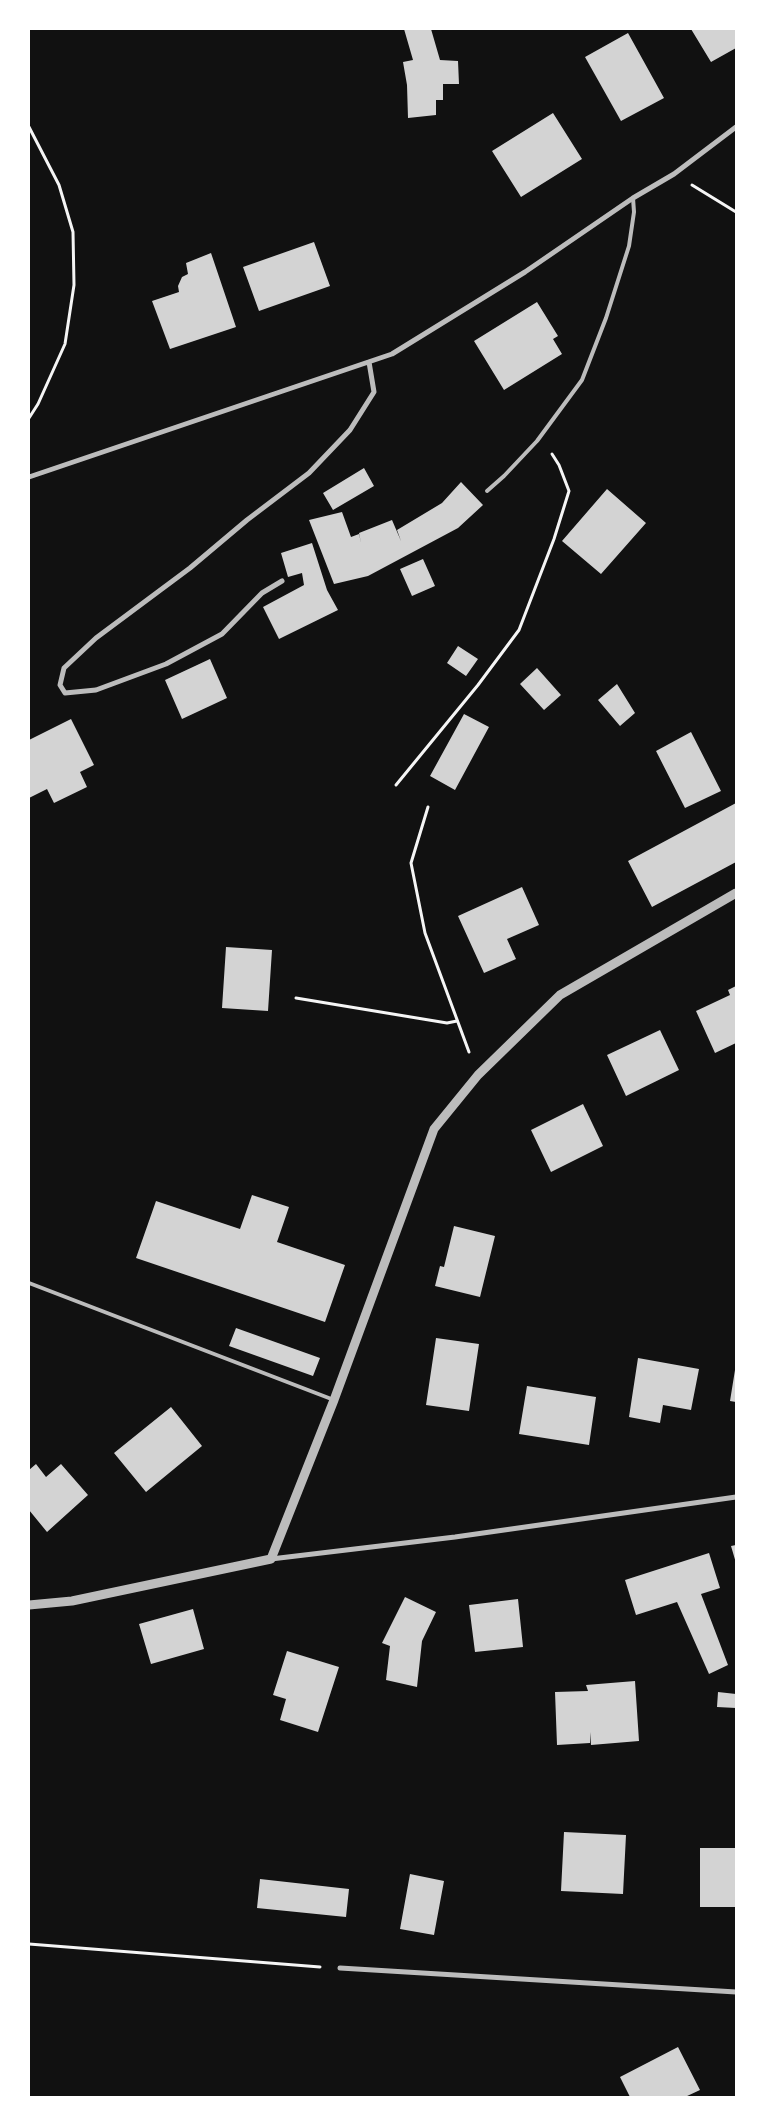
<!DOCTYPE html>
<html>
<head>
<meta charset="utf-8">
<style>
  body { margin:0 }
  #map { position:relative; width:765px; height:2126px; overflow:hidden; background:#111; font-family:Lato,sans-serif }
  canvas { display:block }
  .frame { position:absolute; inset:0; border:30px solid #fff; pointer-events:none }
</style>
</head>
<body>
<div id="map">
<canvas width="765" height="2126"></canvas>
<div class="frame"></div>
</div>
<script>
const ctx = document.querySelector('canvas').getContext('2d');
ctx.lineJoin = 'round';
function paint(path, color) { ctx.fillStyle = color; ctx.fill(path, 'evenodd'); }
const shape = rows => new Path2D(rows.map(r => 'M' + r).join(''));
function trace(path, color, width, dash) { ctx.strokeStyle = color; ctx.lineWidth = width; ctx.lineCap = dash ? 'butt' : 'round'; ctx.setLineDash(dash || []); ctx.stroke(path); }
const building = shape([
  [404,29,431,29,440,60,458,61,459,84,443,84,443,100,436,100,436,115,408,118,407,85,403,62,413,60],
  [691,29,736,29,736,48,711,62],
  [628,33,664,98,621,121,585,57],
  [553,113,582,159,521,197,492,151],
  [314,242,330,286,259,311,243,267],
  [211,253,236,327,170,349,152,301,179,292,178,286,182,277,188,274,186,263],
  [537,302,558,336,553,339,562,354,504,390,474,341],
  [364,468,374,486,333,510,323,493],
  [461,482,483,505,458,528,368,576,334,584,309,520,342,512,351,537,359,534,361,543,359,533,392,520,401,541,397,530,442,503],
  [607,489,646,523,601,574,562,541],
  [312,543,327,590,338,610,279,639,263,607,304,585,302,573,288,577,281,553],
  [423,559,435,586,412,596,400,569],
  [458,646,478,659,466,676,447,663],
  [210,659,227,698,182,719,165,680],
  [537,668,561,695,544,710,520,684],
  [617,684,635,713,620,726,598,700],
  [464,714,489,727,455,790,430,776],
  [71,719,94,765,80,772,87,787,54,803,47,789,29,798,29,740],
  [691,732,721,791,685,808,656,751],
  [736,803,736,862,652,907,628,861],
  [522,887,539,925,507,939,516,959,484,973,458,916],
  [226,947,272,950,268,1011,222,1008],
  [736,986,736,1043,715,1053,696,1011,730,995,728,990],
  [660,1030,679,1070,626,1096,607,1055],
  [583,1104,603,1146,551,1172,531,1130],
  [252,1195,289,1207,277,1242,345,1265,325,1322,136,1258,156,1201,240,1229],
  [454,1226,495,1236,480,1297,435,1286,440,1266,444,1267],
  [236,1328,320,1358,313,1376,229,1346],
  [436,1338,479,1344,469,1411,426,1405],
  [638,1358,699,1369,691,1410,663,1405,660,1423,629,1417],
  [735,1370,736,1370,736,1402,730,1401],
  [527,1386,596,1397,589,1445,519,1434],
  [171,1407,202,1446,146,1492,114,1453],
  [36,1464,46,1477,61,1464,88,1495,47,1532,29,1510,29,1470],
  [736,1545,736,1563,731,1546],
  [709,1553,720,1588,701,1594,728,1665,709,1674,677,1602,636,1615,625,1580],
  [405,1597,436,1612,422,1641,417,1687,386,1680,390,1646,382,1643],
  [518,1599,523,1647,475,1652,469,1605],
  [193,1609,204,1649,151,1664,139,1624],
  [287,1651,339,1667,318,1732,280,1720,286,1699,273,1695],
  [635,1681,639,1741,591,1745,590,1732,590,1743,557,1745,555,1692,588,1691,586,1685],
  [718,1692,736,1694,736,1708,717,1707],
  [564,1832,626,1835,623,1894,561,1891],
  [700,1848,736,1848,736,1907,700,1907],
  [410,1874,444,1881,434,1935,400,1929],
  [260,1879,349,1889,346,1917,257,1908],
  [678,2047,700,2090,685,2097,630,2097,620,2077]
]);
const path = shape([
  [29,127,59,185,73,232,74,285,65,344,38,404,29,418],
  [692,185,736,212],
  [396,785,478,685,519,630,554,539,569,491,559,465,552,454],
  [428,807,411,863,425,933,469,1052],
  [296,998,447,1023,457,1021],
  [29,1944,320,1967]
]);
const service = shape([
  [487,491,504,476,537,441,582,380,606,318,629,246,634,212,633,198],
  [29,1283,334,1400]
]);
const minor = shape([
  [29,477,392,354,525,272,633,198,674,174,736,127],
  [282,581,262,593,222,634,166,664,96,690,65,693,60,685,64,668,96,638,190,568,247,520,309,473,350,430,374,392,369,362],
  [271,1559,455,1537,736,1497],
  [340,1968,736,1992]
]);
const tertiary = shape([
  [29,1605,72,1601,271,1559,334,1400,434,1129,478,1075,560,995,736,893]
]);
paint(building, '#d3d3d3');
trace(path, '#f5f5f5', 3);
trace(service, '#bcbcbc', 4);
trace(minor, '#bcbcbc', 5);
trace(tertiary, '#bcbcbc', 9);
</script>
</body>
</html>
